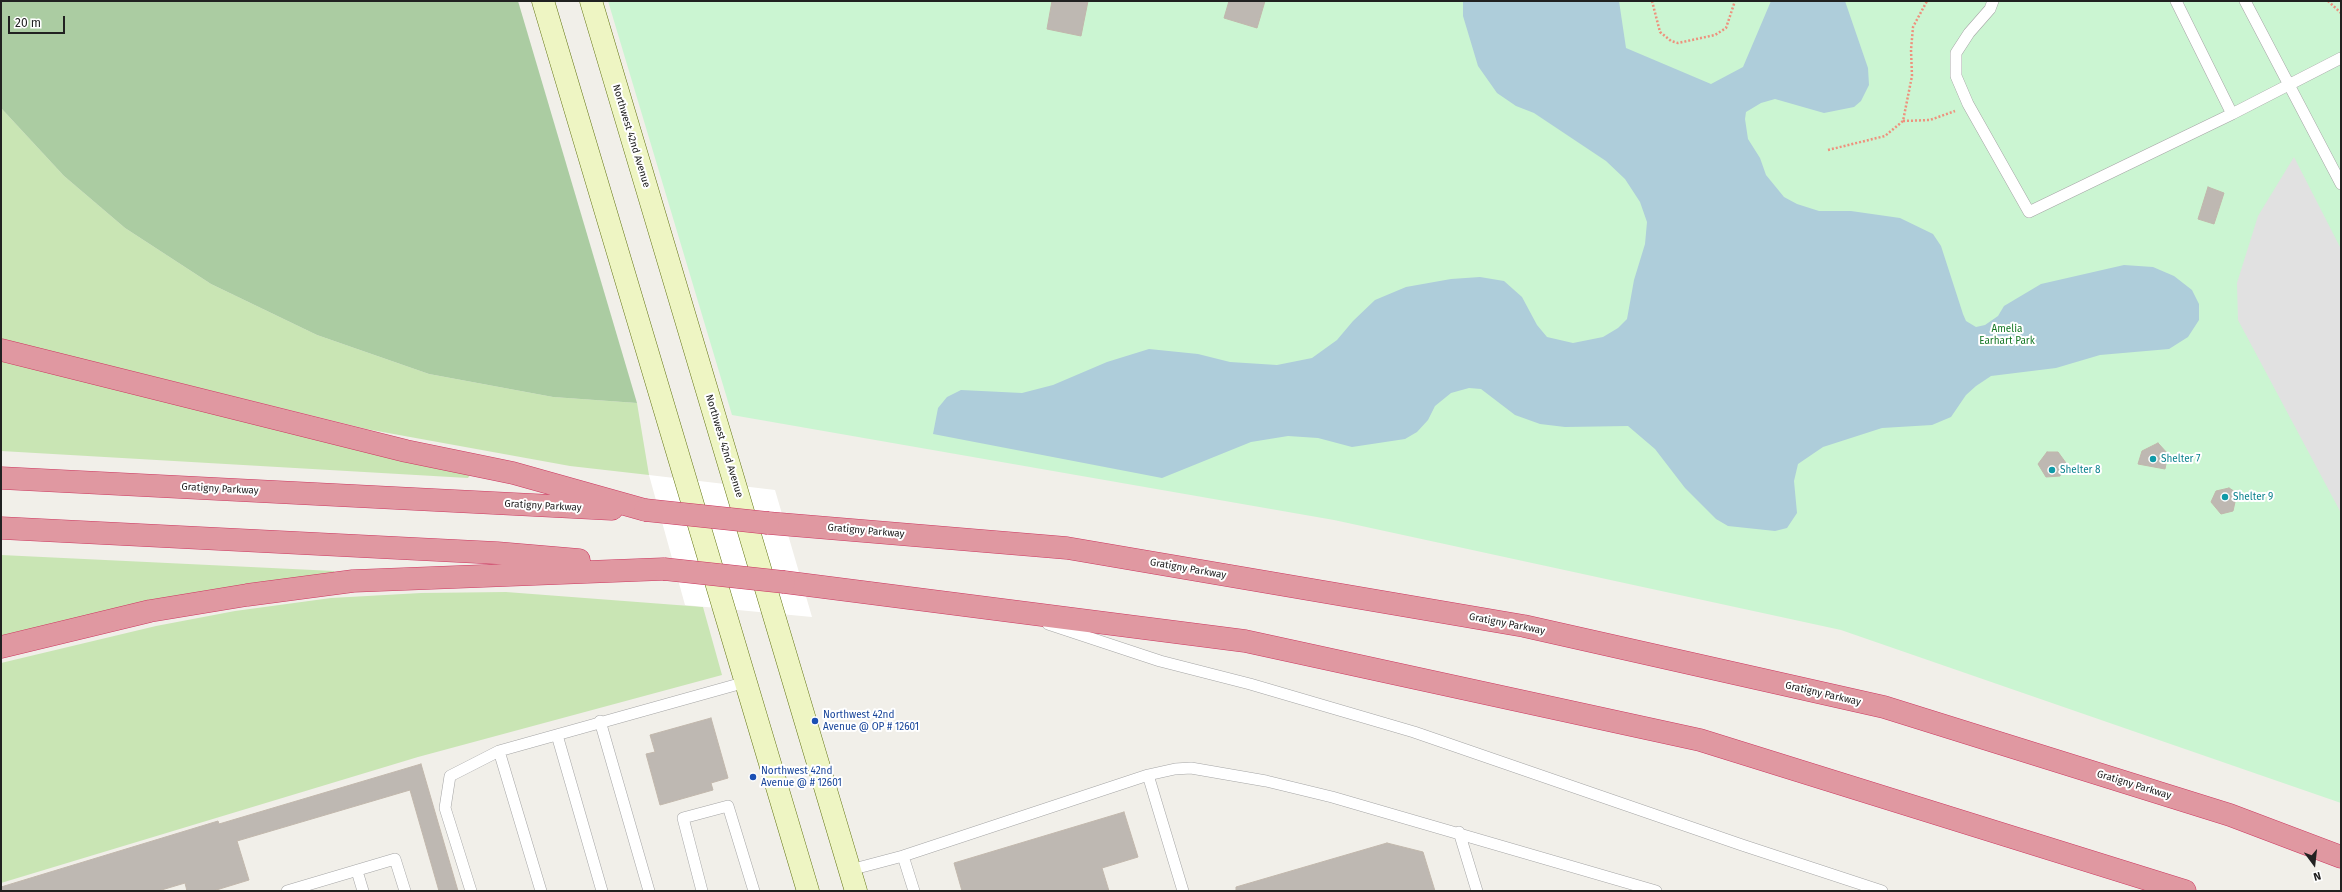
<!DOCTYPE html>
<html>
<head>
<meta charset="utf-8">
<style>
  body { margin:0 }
  #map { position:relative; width:2342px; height:892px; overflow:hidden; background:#f1efe9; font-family:"Fira Sans",sans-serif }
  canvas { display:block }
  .frame { position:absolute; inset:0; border:2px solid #212121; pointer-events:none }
  .north { position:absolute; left:2294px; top:844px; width:40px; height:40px; -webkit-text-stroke:3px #fff; paint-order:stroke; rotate:165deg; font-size:11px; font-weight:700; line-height:16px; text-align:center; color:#212121 }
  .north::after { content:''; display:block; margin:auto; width:14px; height:18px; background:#212121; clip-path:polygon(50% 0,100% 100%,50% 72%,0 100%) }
  .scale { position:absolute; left:8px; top:16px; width:57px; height:18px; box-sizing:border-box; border:2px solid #212121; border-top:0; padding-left:5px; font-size:12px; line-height:14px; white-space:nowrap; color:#212121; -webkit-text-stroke:3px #fff; paint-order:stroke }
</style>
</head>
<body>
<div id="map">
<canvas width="2342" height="892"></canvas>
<div class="frame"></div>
<div class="north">N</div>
<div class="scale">20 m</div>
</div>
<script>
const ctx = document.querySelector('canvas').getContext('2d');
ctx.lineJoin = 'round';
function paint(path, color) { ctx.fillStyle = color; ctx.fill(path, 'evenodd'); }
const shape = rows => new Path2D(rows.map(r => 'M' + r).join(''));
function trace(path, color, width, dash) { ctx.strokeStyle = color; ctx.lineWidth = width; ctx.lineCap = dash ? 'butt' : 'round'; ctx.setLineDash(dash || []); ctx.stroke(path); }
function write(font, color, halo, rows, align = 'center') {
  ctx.font = font + ' "Fira Sans",sans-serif'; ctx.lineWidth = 4; ctx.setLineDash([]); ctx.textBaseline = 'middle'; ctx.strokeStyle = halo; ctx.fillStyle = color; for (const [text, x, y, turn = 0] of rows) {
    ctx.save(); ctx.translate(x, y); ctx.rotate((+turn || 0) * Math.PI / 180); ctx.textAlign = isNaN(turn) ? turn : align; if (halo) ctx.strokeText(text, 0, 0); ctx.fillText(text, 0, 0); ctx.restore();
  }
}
const grass = shape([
  [1,108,64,176,125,228,211,284,317,335,429,374,553,397,637,403,649,475,570,466,366,429,1,339],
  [1,360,471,473,468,478,1,451],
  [1,555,334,571,336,577,1,641],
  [506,592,703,607,722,675,418,757,1,883,1,663,156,626,235,611,331,598,421,593]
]);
const forest = shape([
  [1,1,518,1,637,403,553,397,429,374,317,335,211,284,125,228,64,176,1,108]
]);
const park = shape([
  [608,1,2341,1,2341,803,1841,630,1334,520,732,415]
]);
const parking = shape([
  [2294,157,2341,249,2341,513,2238,320,2237,283,2258,216]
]);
const water = shape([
  [1463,1,1619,1,1626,48,1711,84,1743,67,1771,1,1845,1,1868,68,1869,85,1861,101,1854,107,1824,113,1775,99,1761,103,1746,112,1745,119,1748,139,1760,158,1766,175,1784,197,1797,204,1819,211,1851,211,1900,218,1933,234,1941,246,1963,314,1966,321,1976,327,1985,325,1998,316,2004,306,2041,284,2124,265,2153,267,2174,276,2192,290,2199,304,2199,320,2188,337,2169,349,2100,355,2056,368,1991,376,1976,386,1966,395,1951,417,1932,425,1882,428,1823,447,1798,464,1794,481,1797,513,1787,528,1775,531,1728,526,1716,519,1685,488,1655,449,1628,426,1565,427,1540,424,1515,415,1481,389,1469,388,1451,393,1435,406,1428,420,1417,432,1405,439,1352,447,1318,438,1288,436,1251,442,1162,478,933,434,938,408,947,397,961,390,1022,393,1053,385,1107,362,1149,349,1198,354,1230,362,1277,365,1312,358,1337,340,1353,321,1375,300,1406,287,1451,279,1480,277,1504,281,1522,297,1537,325,1547,337,1573,343,1603,337,1618,328,1627,319,1634,280,1645,244,1647,222,1640,202,1625,179,1606,161,1534,113,1516,106,1497,93,1478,66,1463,16]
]);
const pier = shape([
  [649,475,775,490,812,617,685,605]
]);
const building = shape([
  [1052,1,1088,1,1081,36,1047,29,1052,1],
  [1229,1,1265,1,1257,28,1224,18,1229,1],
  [2208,187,2224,193,2214,224,2198,219,2208,187],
  [2158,443,2168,454,2165,469,2138,464,2142,451,2158,443],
  [2047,452,2058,452,2066,463,2060,476,2046,477,2038,464,2047,452],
  [2229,488,2237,493,2233,511,2221,514,2211,502,2216,491,2229,488],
  [711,718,728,778,711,783,713,790,660,805,646,754,655,752,650,735,711,718],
  [421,764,458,891,439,891,410,790,237,841,249,880,213,891,187,891,185,883,158,891,1,891,1,887,218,821,219,824,421,764],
  [1124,812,1138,857,1102,868,1109,891,962,891,954,863,1124,812],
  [1387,843,1423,852,1435,891,1236,891,1236,887,1387,843]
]);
const path = shape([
  [1652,1,1660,32,1671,41,1678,43,1715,35,1726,28,1735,1],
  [2328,1,2341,13],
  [1903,121,1930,120,1955,111],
  [1828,150,1885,136,1903,121,1912,76,1911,50,1913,27,1927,1]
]);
const lane = shape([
  [1993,1,1990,9,1969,33,1956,53,1956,76,1968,104,2029,212,2232,114,2341,58],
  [2176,1,2232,114],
  [2245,1,2341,184],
  [1048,624,1160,661,1250,684,1414,732,1742,845,1882,891],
  [600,721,649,891],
  [557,735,602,891],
  [499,751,541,891],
  [1148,775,1183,891],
  [1459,832,1477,891],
  [903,856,914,891],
  [850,870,903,856,1148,775,1175,769,1191,768,1266,781,1332,797,1656,891],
  [357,871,363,891],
  [287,891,395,859,405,891],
  [471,891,445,808,450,776,499,751,746,682],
  [702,891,683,818,728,806,754,891]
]);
const secondary = shape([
  [543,1,808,891],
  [591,1,856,891]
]);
const highway = shape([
  [1,350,406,451,513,473,645,510],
  [1,478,612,509],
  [768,523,1067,548,1524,626,1884,707,2230,815,2341,857],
  [1,528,497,553,579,560],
  [784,582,1245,641,1700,740,2185,891],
  [1,647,150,611,247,595,353,581,664,569]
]);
const highwayBridge = shape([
  [645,510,768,523],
  [664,569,784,582]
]);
const markers = [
  [2153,459,4,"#0f9aa8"],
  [2052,470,4,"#0f9aa8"],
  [2225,497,4,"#0f9aa8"],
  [815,721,4,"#1a4fb4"],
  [753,777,4,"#1a4fb4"]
];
const streetNames = [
  ["Northwest 42nd Avenue",631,136,73],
  ["Northwest 42nd Avenue",724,446,73],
  ["Gratigny Parkway",220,489,3],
  ["Gratigny Parkway",543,506,3],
  ["Gratigny Parkway",866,531,5],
  ["Gratigny Parkway",1188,569,10],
  ["Gratigny Parkway",1507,624,11],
  ["Gratigny Parkway",1823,694,13],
  ["Gratigny Parkway",2134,785,17]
];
const parkNames = [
  ["Amelia",2007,329],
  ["Earhart Park",2007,341]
];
const cultureNames = [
  ["Shelter 7",2161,459],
  ["Shelter 8",2060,470],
  ["Shelter 9",2233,497]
];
const transitNames = [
  ["Northwest 42nd",823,715],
  ["Avenue @ OP # 12601",823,727],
  ["Northwest 42nd",761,771],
  ["Avenue @ # 12601",761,783]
];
paint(grass, '#c9e5b4');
paint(forest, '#abcca2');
paint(park, '#cbf5d2');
paint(parking, '#e1e1e1');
paint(water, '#aecdda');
paint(pier, '#fff');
paint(building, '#beb8b2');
trace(building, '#c1b7ac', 1);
trace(lane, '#a5a5a5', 12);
trace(secondary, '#5f710f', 23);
trace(highway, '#cc3860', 23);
trace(path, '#ee917d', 2.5, [2, 2]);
trace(lane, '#fff', 11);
trace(secondary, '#eef5c3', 22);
trace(highway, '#e098a1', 22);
trace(highwayBridge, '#cc3860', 23, []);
trace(highwayBridge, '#e098a1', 22);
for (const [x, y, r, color] of markers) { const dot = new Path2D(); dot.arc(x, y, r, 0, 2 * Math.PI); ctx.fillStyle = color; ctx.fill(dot); trace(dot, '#fff', 1.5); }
write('10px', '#212121', '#fff', streetNames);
write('10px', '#167826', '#fff', parkNames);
write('10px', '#0d838f', '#fff', cultureNames, 'left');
write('10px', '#164399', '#fff', transitNames, 'left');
</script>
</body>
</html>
